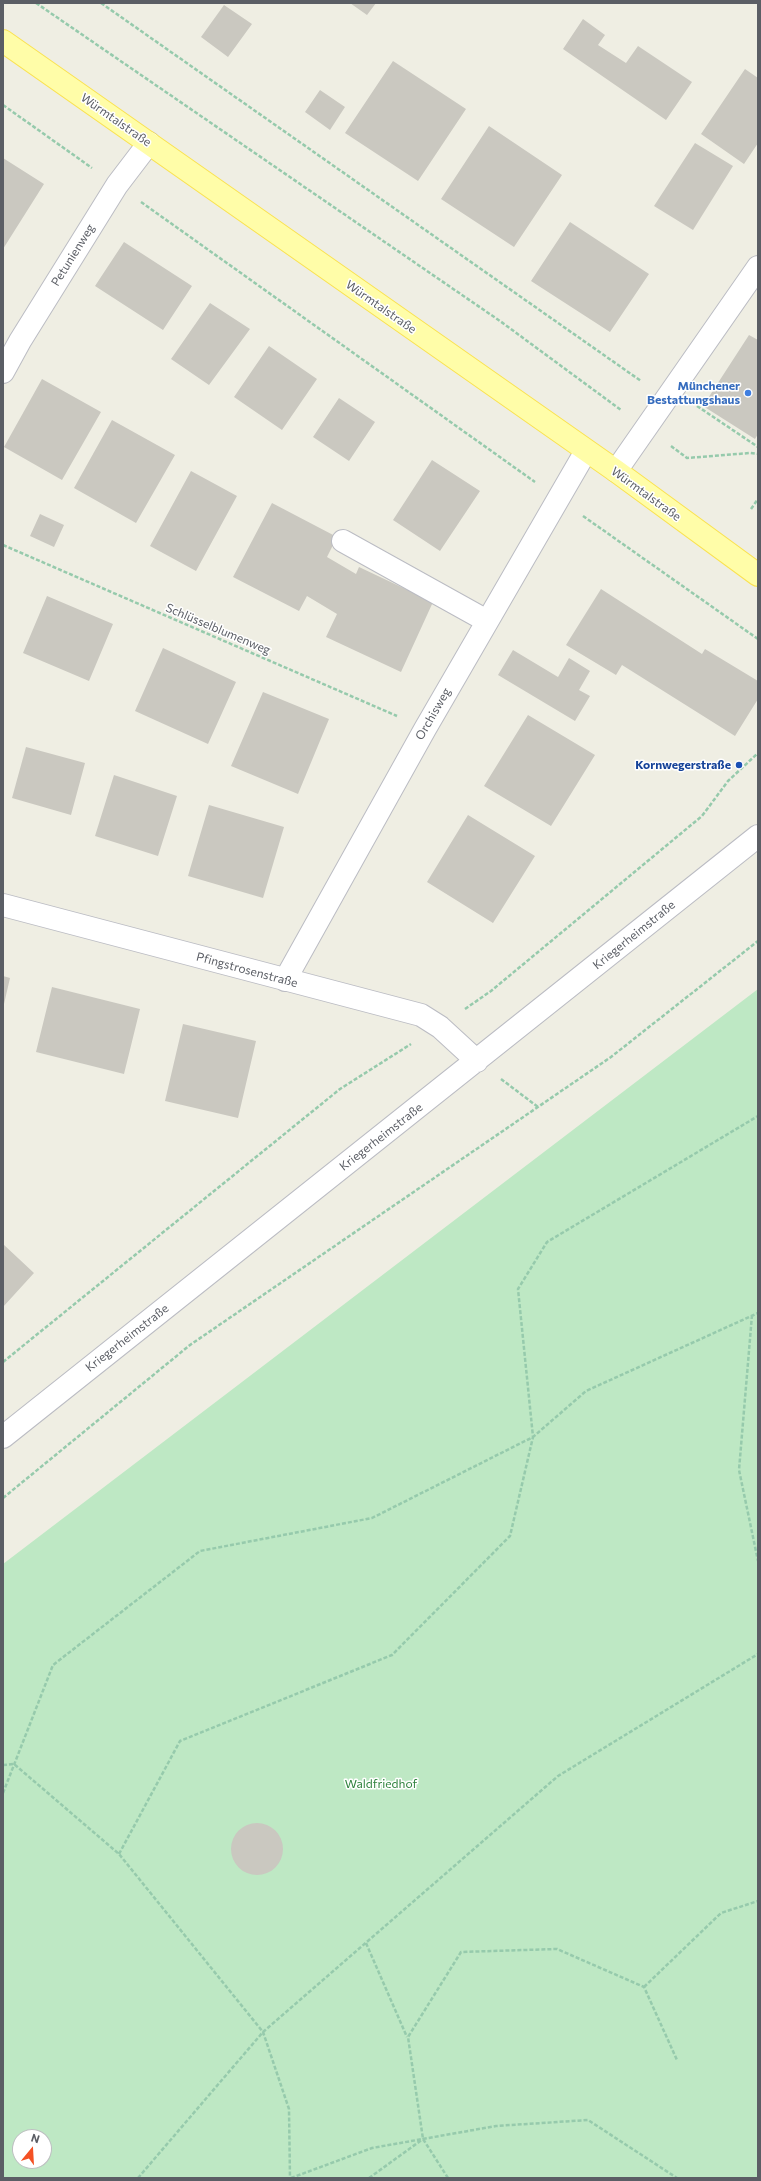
<!DOCTYPE html>
<html>
<head>
<meta charset="utf-8">
<style>
  body { margin:0 }
  #map { position:relative; width:761px; height:2181px; overflow:hidden; background:#efeee3; font-family:Commissioner,sans-serif }
  canvas { display:block }
  .frame { position:absolute; inset:0; border:4px solid #5b5e65; pointer-events:none }
  .north { position:absolute; left:12px; top:2129px; width:40px; height:40px; box-sizing:border-box; background:#fff; border:1px solid #bdbfc1; border-radius:50%; rotate:18deg; font-size:11px; font-weight:700; line-height:16px; text-align:center; color:#5b5e65 }
  .north::after { content:''; display:block; margin:auto; width:14px; height:18px; background:#f45124; clip-path:polygon(50% 0,100% 100%,50% 72%,0 100%) }
</style>
</head>
<body>
<div id="map">
<canvas width="761" height="2181"></canvas>
<div class="frame"></div>
<div class="north">N</div>
</div>
<script>
const ctx = document.querySelector('canvas').getContext('2d');
ctx.lineJoin = 'round';
function paint(path, color) { ctx.fillStyle = color; ctx.fill(path, 'evenodd'); }
const shape = rows => new Path2D(rows.map(r => 'M' + r).join(''));
function trace(path, color, width, dash) { ctx.strokeStyle = color; ctx.lineWidth = width; ctx.lineCap = dash ? 'butt' : 'round'; ctx.setLineDash(dash || []); ctx.stroke(path); }
function write(font, color, halo, rows, align = 'center') {
  ctx.font = font + ' Commissioner,sans-serif'; ctx.lineWidth = 3; ctx.setLineDash([]); ctx.textBaseline = 'middle'; ctx.strokeStyle = halo; ctx.fillStyle = color; for (const [text, x, y, turn = 0] of rows) {
    ctx.save(); ctx.translate(x, y); ctx.rotate((+turn || 0) * Math.PI / 180); ctx.textAlign = isNaN(turn) ? turn : align; if (halo) ctx.strokeText(text, 0, 0); ctx.fillText(text, 0, 0); ctx.restore();
  }
}
const green = shape([
  [758,989,758,2178,3,2178,3,1564],
  [20,2137,44,2137,44,2161,20,2161]
]);
const building = shape([
  [350,3,376,3,367,15],
  [224,5,252,24,228,57,201,37],
  [583,19,605,35,598,45,626,63,638,46,692,82,666,120,563,49],
  [393,61,466,109,418,181,345,133],
  [745,69,758,78,758,143,744,164,701,134],
  [320,90,345,107,330,130,305,112],
  [489,126,562,175,514,247,441,199],
  [695,143,733,166,693,230,654,206],
  [3,158,44,184,3,249],
  [570,222,649,274,610,332,531,281],
  [124,242,192,286,163,330,95,286],
  [210,303,250,329,209,385,171,359],
  [749,335,758,340,758,434,755,439,703,406],
  [269,346,317,379,282,430,234,397],
  [42,379,101,412,62,480,4,447],
  [339,398,375,422,349,461,313,437],
  [112,420,175,455,136,523,74,488],
  [432,460,480,491,440,551,393,520],
  [191,471,237,496,196,571,150,546],
  [272,503,337,537,327,557,356,574,359,567,433,602,401,672,326,637,337,614,307,596,299,611,233,577],
  [40,514,64,525,54,547,30,536],
  [601,589,702,654,705,649,758,681,758,699,735,736,622,665,616,675,566,645],
  [47,596,113,624,89,681,23,653],
  [163,648,236,682,208,744,135,711],
  [513,650,558,677,569,658,590,671,579,690,590,696,575,721,498,675],
  [263,692,329,719,298,794,231,766],
  [528,715,595,755,551,826,484,786],
  [26,747,85,763,71,815,12,798],
  [114,775,177,796,158,856,95,836],
  [209,805,284,827,263,898,188,876],
  [468,815,535,856,493,923,427,882],
  [3,976,10,978,4,1004,3,1004],
  [52,987,140,1009,124,1074,36,1052],
  [183,1024,256,1041,238,1118,165,1101],
  [3,1244,34,1273,3,1307],
  '231 1849a26 26 0 1 1 52 0a26 26 0 1 1-52 0Z'
]);
const path = shape([
  [36,3,500,321,621,410],
  [101,3,641,381],
  [3,105,92,168],
  [141,202,535,482],
  [697,406,758,447],
  [671,446,687,458,750,453,758,454],
  [751,509,758,499],
  [583,516,758,639],
  [3,545,397,716],
  [465,1009,491,991,702,816,728,781,758,753],
  [501,1079,538,1107],
  [752,1315,739,1470,758,1561],
  [3,1362,340,1089,411,1044],
  [3,1498,190,1345,611,1057,758,941],
  [3,1765,14,1764,119,1854,263,2032,289,2109,290,2178],
  [3,1793,53,1665,200,1551,372,1518,533,1437,586,1391,758,1313],
  [119,1854,180,1741,392,1655,510,1536,533,1437,518,1289,547,1242,758,1116],
  [366,1943,407,2037],
  [644,1987,721,1913,758,1901],
  [138,2178,263,2032,558,1776,758,1654],
  [291,2178,372,2148,496,2126,588,2120,677,2178],
  [369,2178,423,2139],
  [448,2178,423,2139,408,2037,461,1952,557,1949,644,1987,677,2060]
]);
const minor = shape([
  [3,372,20,341,117,185,149,143],
  [616,471,758,267],
  [343,541,487,621],
  [3,905,421,1015,440,1027,477,1061],
  [285,980,425,729,586,451],
  [3,1437,758,836]
]);
const major = shape([
  [3,41,616,471,758,575]
]);
const markers = [
  [748,393,4,"#3f7fe0"],
  [739,765,4,"#1a4fb4"]
];
const streetNames = [
  ["Würmtalstraße",116,120,35],
  ["Petunienweg",73,255,-58],
  ["Würmtalstraße",381,307,35],
  ["Würmtalstraße",646,494,36],
  ["Schlüsselblumenweg",218,629,23],
  ["Orchisweg",433,714,-60],
  ["Kriegerheimstraße",634,935,-39],
  ["Pfingstrosenstraße",247,970,15],
  ["Kriegerheimstraße",381,1137,-38],
  ["Kriegerheimstraße",127,1338,-38]
];
const shopNames = [
  ["Münchener",740,386],
  ["Bestattungshaus",740,400]
];
const transitNames = [
  ["Kornwegerstraße",731,765]
];
const parkNames = [
  ["Waldfriedhof",381,1784]
];
paint(green, '#bee8c4');
paint(building, '#cac8c0');
trace(minor, '#bbbcc3', 24);
trace(major, '#fae251', 24);
trace(path, '#96caac', 2.5, [4, 2]);
trace(minor, '#fff', 22);
trace(major, '#fffda8', 22);
for (const [x, y, r, color] of markers) { const dot = new Path2D(); dot.arc(x, y, r, 0, 2 * Math.PI); ctx.fillStyle = color; ctx.fill(dot); trace(dot, '#fff', 1.5); }
write('12px', '#5b5e65', '#fff', streetNames);
write('bold 12px', '#366cbe', '#fff', shopNames, 'right');
write('bold 12px', '#164399', '#fff', transitNames, 'right');
write('12px', '#2e823d', '#fff', parkNames);
</script>
</body>
</html>
